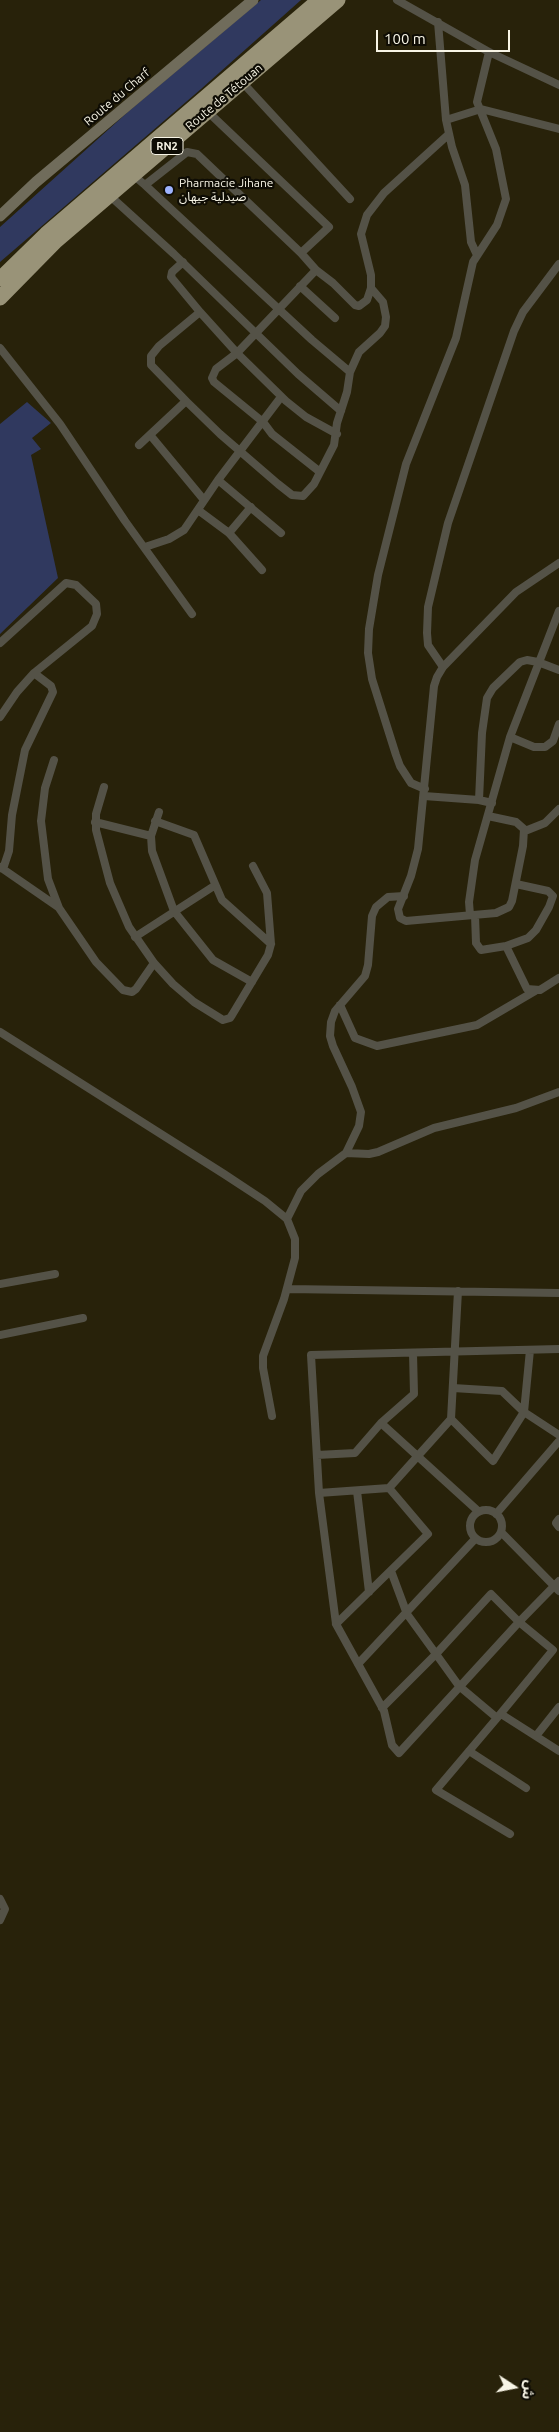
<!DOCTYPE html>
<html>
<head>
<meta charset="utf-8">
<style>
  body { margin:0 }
  #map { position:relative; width:559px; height:2432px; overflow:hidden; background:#28220a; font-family:Ubuntu,"Noto Sans Arabic",sans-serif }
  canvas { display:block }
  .north { position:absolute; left:489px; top:2362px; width:50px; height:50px; -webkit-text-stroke:4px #0e0c04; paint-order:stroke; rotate:101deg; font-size:14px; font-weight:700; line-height:20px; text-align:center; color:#f8f5e6 }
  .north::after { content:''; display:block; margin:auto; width:18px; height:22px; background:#f8f5e6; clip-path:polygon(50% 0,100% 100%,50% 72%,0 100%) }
  .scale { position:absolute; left:376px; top:30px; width:134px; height:22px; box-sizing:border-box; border:2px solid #f8f5e6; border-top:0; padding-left:6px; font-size:15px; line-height:18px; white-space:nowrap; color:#f8f5e6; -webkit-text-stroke:4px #0e0c04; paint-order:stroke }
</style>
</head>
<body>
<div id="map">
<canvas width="559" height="2432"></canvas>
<div class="north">ش</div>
<div class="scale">100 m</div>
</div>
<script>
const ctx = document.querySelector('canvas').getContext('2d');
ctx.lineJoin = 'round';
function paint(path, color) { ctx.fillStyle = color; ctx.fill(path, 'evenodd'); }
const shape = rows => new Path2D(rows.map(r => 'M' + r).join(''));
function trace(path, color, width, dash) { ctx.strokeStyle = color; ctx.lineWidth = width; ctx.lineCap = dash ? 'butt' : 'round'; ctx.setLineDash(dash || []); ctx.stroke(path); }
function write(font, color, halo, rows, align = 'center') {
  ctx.font = font + ' Ubuntu,"Noto Sans Arabic",sans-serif'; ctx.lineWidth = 4.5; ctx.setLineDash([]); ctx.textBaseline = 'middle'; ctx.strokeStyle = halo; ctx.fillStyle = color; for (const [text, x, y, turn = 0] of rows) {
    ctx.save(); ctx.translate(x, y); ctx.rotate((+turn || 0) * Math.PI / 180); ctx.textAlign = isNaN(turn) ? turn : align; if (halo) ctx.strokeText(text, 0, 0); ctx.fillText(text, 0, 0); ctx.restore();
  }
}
const green = shape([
  [261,0,301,0,201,89,0,262,0,227,129,111],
  [27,402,51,423,32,438,41,449,31,455,58,578,0,634,0,424]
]);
const street = shape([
  [397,0,489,52,559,85],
  [438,22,446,120,452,147,465,185,471,242,477,255],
  [242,82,350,199],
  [207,111,329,227,301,253],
  [446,120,481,109,559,129],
  [133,175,145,185,187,152,197,154,301,253,316,270,333,283,355,305,359,306,367,300,371,288,371,275,361,234,367,215,384,193,449,134],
  [109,195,174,254,298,374,341,411],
  [183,262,172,272,171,277,200,312],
  [316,270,237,353,286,401,306,417,337,434],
  [300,286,335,318],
  [0,348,60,424,125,521,192,614],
  [350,372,359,352,380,333,385,326,386,317,383,302,371,288],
  [186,401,151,365,151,356,159,346,200,312,237,353,216,369,212,378,214,382,263,422,272,434,320,472],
  [151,436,204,500],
  [139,445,186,401,220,434,278,484,292,495,303,496,314,484,334,445,337,423,347,392,350,372,312,340,145,185],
  [218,480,281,533],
  [198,510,229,533,262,570],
  [229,533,251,507],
  [145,547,169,539,184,530,218,480,281,397],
  [0,643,66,583,76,585,96,604,97,614,92,626,34,673,17,692,0,717],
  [443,667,428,645,427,633,428,607,448,523,514,331,523,312,559,264],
  [510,737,534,747,545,747,553,741,559,724],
  [54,760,45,788,41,821,48,879,59,908,96,962,123,990,132,992,136,989,154,963],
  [104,787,96,814,96,830,110,883,129,927,154,963,173,984,194,1002,223,1020,230,1018,232,1015,268,955,271,944,267,893,253,866],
  [425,789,411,783,400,766,396,755,372,679,368,653,369,629,378,575,406,464,456,338,473,262,497,225,506,199,496,149,477,102,489,52],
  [424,796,479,800],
  [492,803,479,800,482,733,487,698,493,688,520,662,527,660,538,662,559,670],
  [159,812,151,836,152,851,174,911,213,960,252,982],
  [488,816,516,822,524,829,523,846,512,901,509,907,496,913,406,921,400,918,398,909,411,876,418,849,434,686,437,677,443,667,516,592,559,563],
  [155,821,194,835,222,900,271,944],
  [95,822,151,836],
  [525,831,545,823,559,809],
  [0,867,58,907],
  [3,869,9,851,12,815,25,750,53,692,51,686,34,673],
  [470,915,469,902,475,860,510,737,559,611],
  [475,915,476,943,481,950,506,946,528,938,536,930,549,907,553,896,548,891,516,884],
  [135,937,214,886],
  [506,946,527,989,540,990,559,978],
  [340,1005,355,1038,377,1046,477,1025,535,991],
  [0,1032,224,1174,265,1201,287,1219,295,1239,295,1258,284,1299,263,1356,263,1368,272,1416],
  [346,1153,369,1154,378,1152,434,1128,516,1108,559,1092],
  [287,1219,301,1191,318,1174,346,1153,359,1126,361,1112,352,1087,333,1046,330,1036,331,1022,335,1011,365,976,368,965,372,916,376,907,388,897,404,896],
  [0,1284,55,1274],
  [288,1289,559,1293],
  [0,1335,83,1318],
  [559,1349,311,1355,319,1493,336,1624,384,1711,392,1745,399,1753,519,1622,559,1581],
  [453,1388,502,1391,524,1412,559,1435],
  [451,1419,493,1461,524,1412,530,1350],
  [381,1423,478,1511],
  [317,1455,355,1453,381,1423,414,1394,413,1353],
  [357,1491,369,1592],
  [319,1493,389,1488,451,1419,458,1291],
  '470 1526a16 16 0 1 1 32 0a16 16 0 1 1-32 0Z',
  [496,1514,559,1441],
  [559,1519,556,1523,559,1527],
  [501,1532,559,1591],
  [336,1624,428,1534,389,1488],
  [358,1664,475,1539],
  [382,1708,436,1654,491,1594,519,1622,553,1650,497,1718,459,1686,436,1654,407,1614,391,1571],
  [501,1714,559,1751],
  [497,1718,436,1790,510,1834],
  [536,1736,559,1707],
  [469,1751,526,1788],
  [0,1899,5,1909,0,1920]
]);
const secondary = shape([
  [0,216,36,182,253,0]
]);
const highway = shape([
  [0,279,46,234,319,0],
  [0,298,56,241,338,0]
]);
const markers = [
  [169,190,5,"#9eb3fd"]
];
const shields = [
  [167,146,32]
];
const shieldNames = [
  ["RN2",167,146]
];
const streetNames = [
  ["Route du Charf",117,97,-40],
  ["Route de Tétouan",224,97,-40]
];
const poiNames = [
  ["Pharmacie Jihane",179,183],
  ["صيدلية جيهان",179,197]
];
paint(green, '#30395f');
trace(street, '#545247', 8);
trace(secondary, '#706c5b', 11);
trace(highway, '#999378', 15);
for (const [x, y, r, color] of markers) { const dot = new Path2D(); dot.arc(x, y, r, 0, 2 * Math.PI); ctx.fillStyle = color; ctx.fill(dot); trace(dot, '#0e0c04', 2); }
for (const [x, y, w] of shields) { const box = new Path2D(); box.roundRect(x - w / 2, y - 8.5, w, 17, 4); ctx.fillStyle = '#0e0c04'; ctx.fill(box); trace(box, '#f8f5e6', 1); }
write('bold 11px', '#f8f5e6', null, shieldNames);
write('12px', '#f8f5e6', '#0e0c04', streetNames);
write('12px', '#f8f5e6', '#0e0c04', poiNames, 'left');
</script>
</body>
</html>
